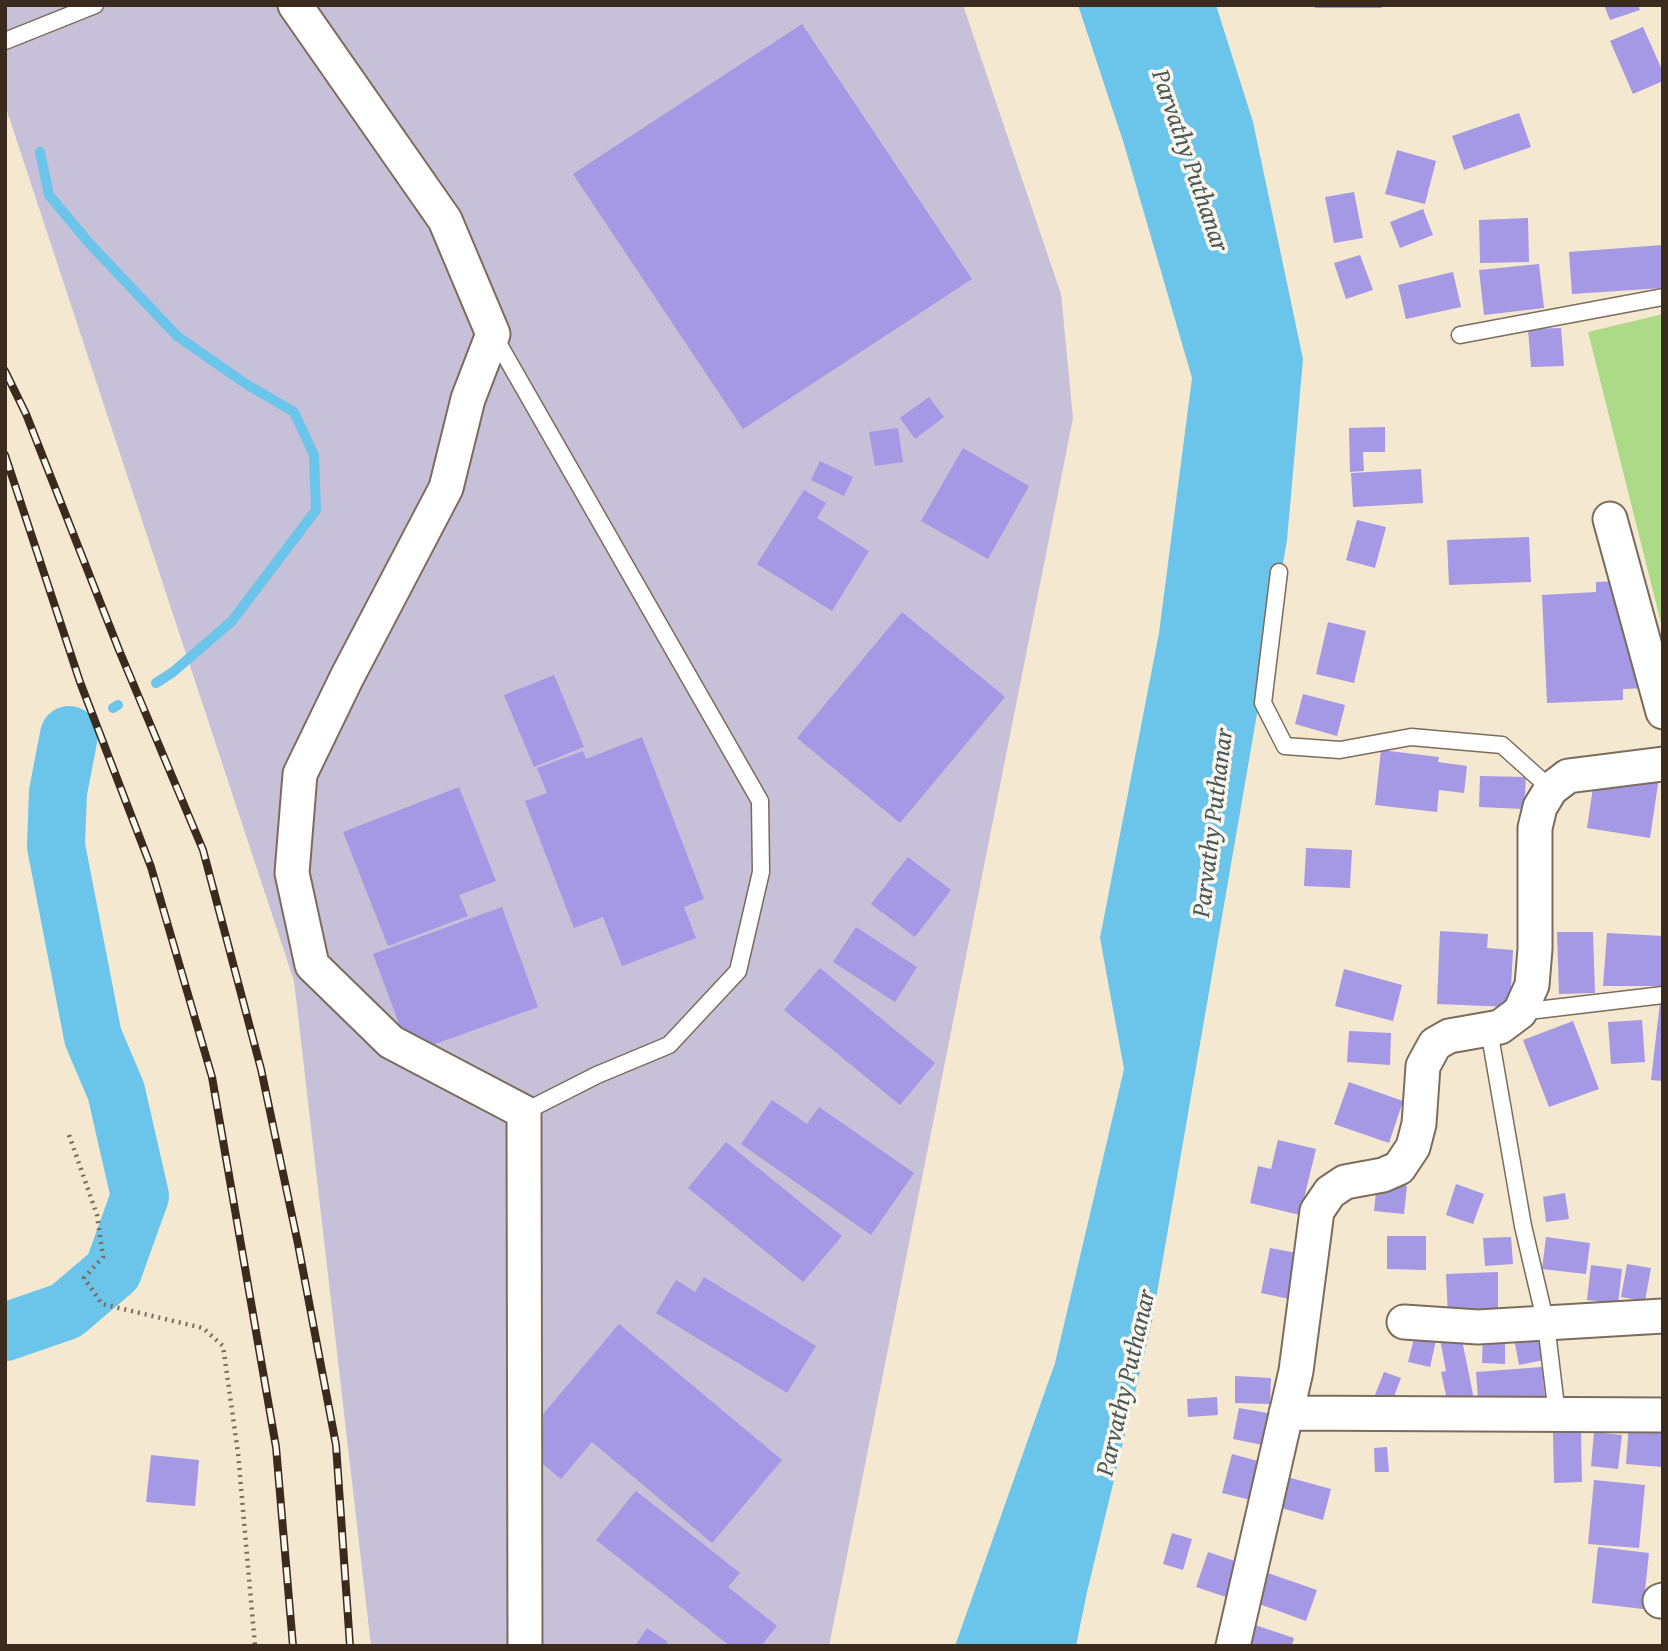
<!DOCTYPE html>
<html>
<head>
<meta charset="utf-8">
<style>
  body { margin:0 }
  #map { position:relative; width:1668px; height:1651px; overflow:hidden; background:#f5e8d0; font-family:"Gentium Book Plus",serif }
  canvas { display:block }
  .frame { position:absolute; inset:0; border:7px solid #3b2a1e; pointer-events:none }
</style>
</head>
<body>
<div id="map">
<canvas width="1668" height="1651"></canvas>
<div class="frame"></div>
</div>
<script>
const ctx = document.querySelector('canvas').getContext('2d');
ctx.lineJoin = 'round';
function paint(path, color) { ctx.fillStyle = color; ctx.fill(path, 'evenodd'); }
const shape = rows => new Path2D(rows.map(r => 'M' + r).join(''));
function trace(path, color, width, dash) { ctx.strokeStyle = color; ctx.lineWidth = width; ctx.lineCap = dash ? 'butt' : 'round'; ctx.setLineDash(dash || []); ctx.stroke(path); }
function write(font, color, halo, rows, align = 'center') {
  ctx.font = font + ' "Gentium Book Plus",serif'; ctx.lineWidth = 7; ctx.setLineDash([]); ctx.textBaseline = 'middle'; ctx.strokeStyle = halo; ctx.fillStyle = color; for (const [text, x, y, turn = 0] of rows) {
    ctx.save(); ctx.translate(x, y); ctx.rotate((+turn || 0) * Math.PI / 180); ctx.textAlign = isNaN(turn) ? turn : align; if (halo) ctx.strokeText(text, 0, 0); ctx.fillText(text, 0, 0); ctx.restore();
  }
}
const industrial = shape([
  [5,5,963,5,1061,294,1073,418,829,1646,371,1646,294,981,5,105]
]);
const green = shape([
  [1663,314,1663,631,1588,332]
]);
const water = shape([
  [1078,5,1216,5,1253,122,1303,359,1287,540,1152,1322,1087,1592,1076,1646,955,1646,1055,1363,1124,1069,1100,938,1159,633,1192,378,1124,144]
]);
const stream = shape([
  [40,152,49,195,89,243,177,336,246,384,294,412,314,455,316,510,232,621,173,672,156,683],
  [113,708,118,705],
  [69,735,76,730]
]);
const river = shape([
  [5,1332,66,1311,113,1271,140,1196,116,1091,93,1037,56,846,58,792,69,735]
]);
const building = shape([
  [1315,5,1382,5,1382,8,1315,8],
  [1604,5,1638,5,1640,10,1610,20],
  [802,24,972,279,743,429,573,174],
  [1643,27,1663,72,1663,81,1633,94,1610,41],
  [1519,113,1531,147,1464,170,1452,136],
  [1397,150,1436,161,1425,204,1385,194],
  [1354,192,1363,238,1334,243,1325,197],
  [1423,209,1433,235,1400,248,1390,222],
  [1528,218,1529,262,1480,263,1479,220],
  [1663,245,1663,288,1572,294,1569,252],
  [1360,255,1373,290,1346,299,1334,263],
  [1539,264,1544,308,1484,315,1479,270],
  [1453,272,1461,307,1406,319,1398,285],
  [1561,328,1564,366,1531,367,1528,329],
  [929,397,944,417,915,439,900,418],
  [1385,427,1385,452,1363,452,1364,471,1350,472,1349,428],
  [898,428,903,462,875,466,869,432],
  [963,448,1029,486,988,559,921,521],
  [820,461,853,477,844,496,811,480],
  [1421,469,1423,503,1353,507,1351,473],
  [804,490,826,503,817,518,869,551,832,611,757,564],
  [1357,520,1386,527,1375,568,1346,560],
  [1529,537,1531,582,1449,585,1447,540],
  [1642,580,1647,688,1623,689,1623,700,1547,703,1542,595,1596,592,1596,582],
  [902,612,1005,697,900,823,797,738],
  [1328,622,1366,631,1354,683,1316,674],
  [554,675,584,747,534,767,504,695],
  [1303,694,1345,705,1337,736,1295,724],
  [642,737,704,899,684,907,696,938,622,966,603,917,574,928,525,801,547,793,537,768,583,751,586,759],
  [1381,750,1439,757,1438,762,1467,766,1464,793,1439,790,1437,812,1375,805],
  [1596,767,1659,777,1650,838,1587,828],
  [1480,776,1526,777,1524,809,1479,807],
  [459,787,496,881,459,895,468,916,388,946,343,832],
  [1306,848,1352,850,1350,888,1304,886],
  [908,857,951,890,915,937,871,904],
  [502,907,538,1007,410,1053,373,954],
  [856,927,917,967,895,1002,833,962],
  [1440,931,1488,934,1487,948,1513,950,1510,1007,1437,1004],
  [1557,932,1593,932,1595,993,1559,994],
  [1607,933,1663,936,1663,986,1603,986],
  [820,968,935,1063,900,1105,784,1010],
  [1344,969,1402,985,1393,1021,1335,1006],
  [1660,1002,1663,1002,1663,1081,1651,1080],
  [1642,1020,1645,1062,1611,1064,1608,1022],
  [1573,1021,1599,1089,1549,1107,1523,1040],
  [1349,1031,1391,1033,1390,1065,1347,1062],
  [1349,1082,1403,1101,1389,1143,1334,1124],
  [772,1100,807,1124,819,1107,914,1173,871,1235,741,1144],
  [1278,1140,1316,1149,1300,1215,1250,1203,1258,1166,1271,1169],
  [726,1142,842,1236,803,1282,688,1188],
  [1377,1183,1407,1186,1404,1214,1374,1211],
  [1456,1184,1484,1194,1473,1224,1446,1215],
  [1565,1193,1569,1219,1546,1222,1543,1197],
  [1387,1236,1426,1236,1426,1270,1387,1269],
  [1511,1237,1513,1264,1485,1266,1483,1238],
  [1546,1237,1590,1243,1586,1274,1542,1269],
  [1270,1248,1308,1255,1299,1301,1261,1293],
  [1627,1264,1651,1268,1645,1301,1621,1297],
  [1591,1265,1622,1269,1618,1304,1587,1300],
  [1498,1272,1498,1321,1448,1316,1446,1274],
  [704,1277,816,1346,787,1393,656,1313,676,1280,695,1292],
  [619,1324,782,1460,712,1543,592,1442,561,1479,518,1444],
  [1537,1329,1544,1360,1519,1365,1513,1333],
  [1416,1331,1437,1336,1430,1367,1408,1362],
  [1483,1331,1505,1332,1505,1364,1482,1363],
  [1461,1335,1475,1404,1449,1409,1441,1372,1446,1371,1440,1339],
  [1542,1367,1546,1407,1479,1412,1476,1372],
  [1384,1372,1401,1378,1390,1407,1373,1400],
  [1235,1376,1271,1378,1270,1404,1235,1403],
  [1217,1397,1218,1415,1188,1417,1187,1399],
  [1239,1408,1279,1415,1273,1447,1233,1439],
  [1629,1424,1663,1426,1663,1467,1626,1464],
  [1594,1432,1622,1435,1618,1469,1591,1466],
  [1553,1433,1581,1433,1582,1482,1554,1483],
  [1387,1447,1389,1472,1375,1472,1374,1448],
  [1232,1454,1269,1464,1259,1502,1222,1493],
  [151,1455,199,1460,195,1506,146,1502],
  [1280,1475,1331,1489,1323,1520,1271,1505],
  [1594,1480,1645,1485,1639,1548,1588,1544],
  [636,1491,740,1573,728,1587,777,1626,761,1646,730,1646,596,1540],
  [1172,1533,1192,1539,1183,1570,1163,1564],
  [1598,1547,1649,1553,1643,1609,1592,1603],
  [1208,1552,1241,1563,1229,1598,1196,1587],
  [1262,1571,1317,1590,1306,1621,1251,1601],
  [1255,1625,1294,1638,1292,1646,1248,1646],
  [647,1628,668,1642,666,1646,635,1646]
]);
const path = shape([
  [69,1135,97,1215,103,1257,84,1278,102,1304,203,1328,223,1346,238,1453,255,1646]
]);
const lane = shape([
  [5,41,95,5],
  [1460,335,1663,297],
  [494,336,760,801,761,872,738,971,669,1045,597,1075,524,1112],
  [1279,572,1263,703,1285,746,1340,750,1411,737,1502,745,1551,789],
  [1520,1012,1663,995],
  [1489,1030,1523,1226,1546,1324,1557,1415]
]);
const street = shape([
  [295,5,445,220,493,334,468,399,446,488,347,677,300,774,292,873,312,965,391,1042,524,1112,525,1646],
  [1610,519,1663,712],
  [1404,1322,1478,1327,1663,1316],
  [1286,1413,1663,1415],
  [1660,1601,1663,1600],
  [1233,1646,1296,1371,1317,1211,1330,1192,1345,1182,1383,1175,1399,1168,1413,1147,1419,1124,1423,1066,1435,1044,1449,1036,1500,1027,1520,1012,1532,985,1535,949,1535,828,1540,807,1551,789,1568,776,1663,764]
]);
const rail = shape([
  [5,371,26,414,119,650,203,850,261,1069,298,1244,336,1445,350,1646],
  [5,455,80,682,151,867,212,1077,276,1447,293,1646]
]);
const waterNames = [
  ["Parvathy Puthanar",1189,161,71],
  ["Parvathy Puthanar",1214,823,-83],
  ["Parvathy Puthanar",1127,1383,-77]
];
paint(industrial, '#c7c0d9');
paint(green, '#acda87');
paint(water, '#6bc4e9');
trace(stream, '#6bc4e9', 10);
trace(river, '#6bc4e9', 58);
paint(building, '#a598e4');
trace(lane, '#7c6c5c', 19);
trace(street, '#7c6c5c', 37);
trace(path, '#7c6c5c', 4.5, [2, 5]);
trace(lane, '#fff', 16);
trace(street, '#fff', 33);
trace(rail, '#3b2a1e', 8);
trace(rail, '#fbf7ec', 5, [16]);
write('italic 26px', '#49585b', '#fbf7ec', waterNames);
</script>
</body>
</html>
